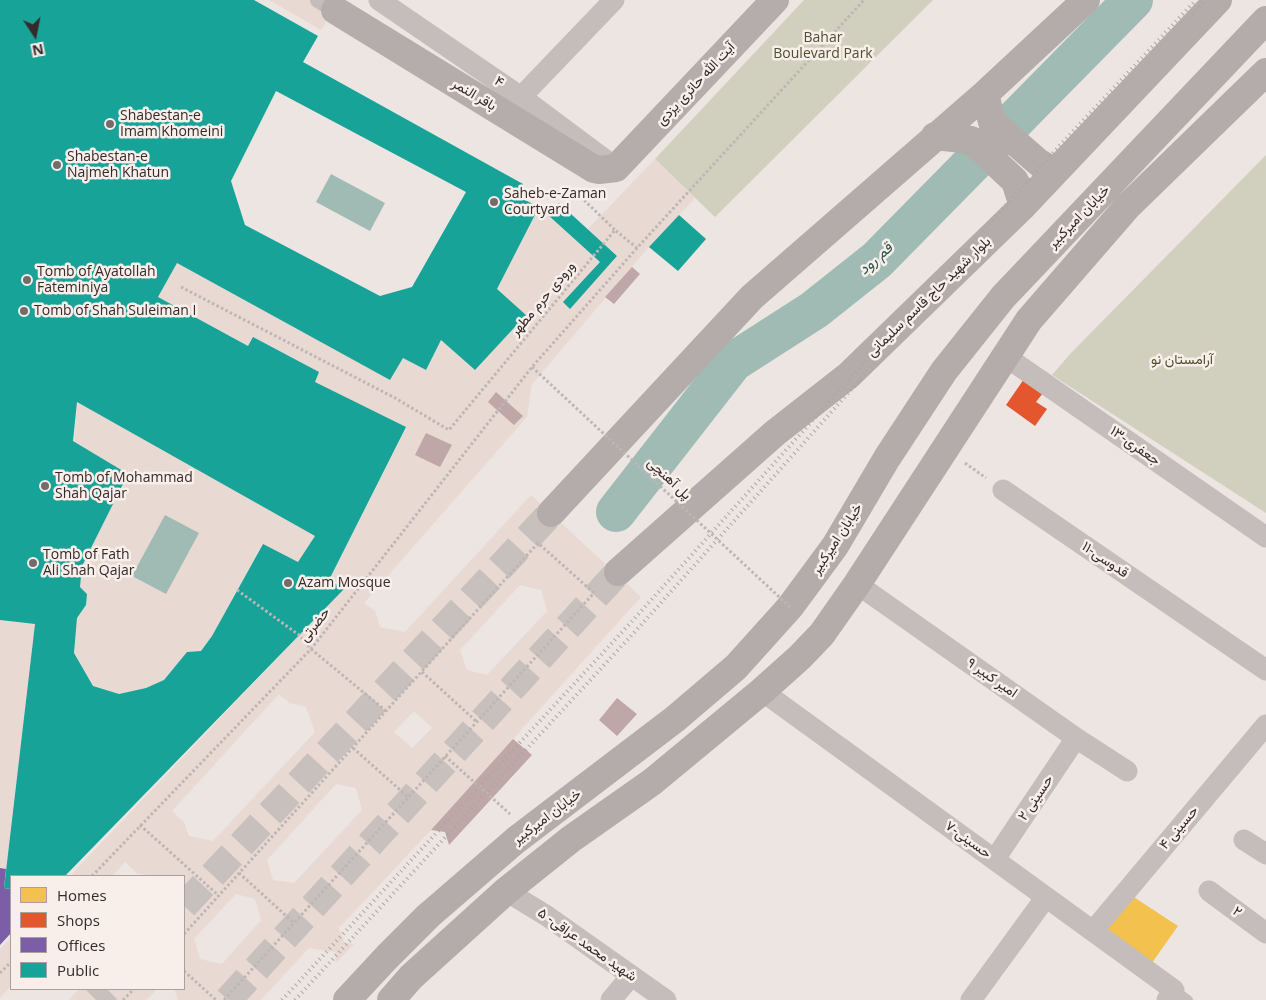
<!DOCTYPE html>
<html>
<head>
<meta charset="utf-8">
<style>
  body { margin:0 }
  #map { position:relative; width:1266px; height:1000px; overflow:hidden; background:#ece5e2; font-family:"Open Sans",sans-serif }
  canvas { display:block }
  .legend { position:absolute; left:10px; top:875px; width:175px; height:115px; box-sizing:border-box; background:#f8eeea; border:1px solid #aaa09d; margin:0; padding:6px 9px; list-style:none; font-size:15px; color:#352a2a }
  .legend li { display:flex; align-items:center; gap:10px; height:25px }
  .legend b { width:25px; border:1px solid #aaa09d }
  .north { position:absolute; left:10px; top:10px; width:50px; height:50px; -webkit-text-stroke:4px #f8eeea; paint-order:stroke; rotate:169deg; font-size:14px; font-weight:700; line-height:20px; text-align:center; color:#352a2a }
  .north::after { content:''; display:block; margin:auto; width:18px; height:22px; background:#352a2a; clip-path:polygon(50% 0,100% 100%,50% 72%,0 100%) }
</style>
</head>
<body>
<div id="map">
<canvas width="1266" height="1000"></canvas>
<ul class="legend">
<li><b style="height:14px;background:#f2c14e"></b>Homes</li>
<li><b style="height:14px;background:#e4572e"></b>Shops</li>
<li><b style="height:14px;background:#7b5ea7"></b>Offices</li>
<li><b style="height:14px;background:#17a398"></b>Public</li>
</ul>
<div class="north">N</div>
</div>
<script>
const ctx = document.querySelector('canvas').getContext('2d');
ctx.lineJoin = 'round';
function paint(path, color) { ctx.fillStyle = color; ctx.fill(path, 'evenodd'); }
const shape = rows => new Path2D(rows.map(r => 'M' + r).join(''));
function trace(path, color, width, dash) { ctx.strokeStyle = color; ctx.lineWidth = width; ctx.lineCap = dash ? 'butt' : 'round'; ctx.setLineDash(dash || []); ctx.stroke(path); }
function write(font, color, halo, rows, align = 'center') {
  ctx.font = font + ' "Open Sans",Vazirmatn,sans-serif'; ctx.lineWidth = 5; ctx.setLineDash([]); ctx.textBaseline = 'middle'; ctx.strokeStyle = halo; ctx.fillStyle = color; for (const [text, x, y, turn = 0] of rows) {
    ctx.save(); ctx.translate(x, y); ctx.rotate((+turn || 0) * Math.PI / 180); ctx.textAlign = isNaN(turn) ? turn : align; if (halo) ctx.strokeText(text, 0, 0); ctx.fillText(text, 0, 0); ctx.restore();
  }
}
const green = shape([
  [804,0,933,0,715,217,655,159],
  [1266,155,1266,513,1052,375,1071,353]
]);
const plaza = shape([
  [269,0,340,0,321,30],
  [655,159,695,198,649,247,532,384,527,417,364,603,375,611,380,627,405,632,531,495,641,597,431,830,339,928,344,942,354,944,336,963,335,952,309,948,261,1000,178,1000,174,989,184,989,184,876,151,876,137,873,125,862,112,876,70,876,343,589,329,580,406,428,315,382,158,297,177,263,390,380,403,358,426,370,441,340,475,370,526,315,497,289,539,207,607,268,617,256,588,229],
  [520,585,541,590,547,611,487,675,467,670,460,650],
  [279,694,290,703,306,707,315,732,213,841,189,836,184,822,172,811],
  [414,711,432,728,412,748,394,732],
  [336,784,356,788,362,810,294,883,273,880,267,860],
  [236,894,255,899,261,920,222,964,200,959,194,939],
  [77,402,315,536,298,562,262,544,212,636,201,651,187,652,164,680,146,688,119,694,93,686,74,653,77,618,86,605,87,594,80,587,82,566,128,474,74,442],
  [0,620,35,624,6,869,0,868],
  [11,938,11,986,0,998,0,949],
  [79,989,157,989,147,1000,69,1000]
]);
const water = shape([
  [331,174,385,203,370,231,316,202],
  [165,515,199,533,166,594,132,576]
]);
const homes = shape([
  [1129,894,1178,926,1149,967,1102,930]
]);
const shops = shape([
  [1024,379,1043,393,1036,402,1047,409,1035,426,1006,405]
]);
const offices = shape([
  [0,868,6,869,4,888,11,889,11,933,0,945]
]);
const public = shape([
  [0,0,254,0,318,36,303,62,523,184,517,196,539,207,497,289,526,315,475,370,441,340,426,370,403,358,390,380,177,263,158,297,248,346,253,337,319,372,315,382,406,427,329,580,344,589,65,876,11,876,11,889,4,888,35,624,0,620],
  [276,91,466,192,412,287,380,296,245,225,231,181],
  [77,402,315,536,298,562,263,544,212,636,201,651,187,652,164,680,146,688,119,694,93,686,74,653,77,618,86,605,87,594,80,587,82,566,128,474,73,441],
  [559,203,617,256,570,309,563,302,600,262,548,215],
  [679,215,706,239,678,271,649,247]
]);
const river = shape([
  [616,512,733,362,814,310,877,260,1133,0]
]);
const building = shape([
  [632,267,640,274,614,304,605,297],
  [496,392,523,416,514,425,488,402],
  [426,433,452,445,440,467,415,455],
  [617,698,637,714,617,736,599,720],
  [513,739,532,755,449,845,445,832,431,830]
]);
const primaryTunnel = shape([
  [184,906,551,513],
  [96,1000,107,989],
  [228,1000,618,572]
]);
const path = shape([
  [593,193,585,201,615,230],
  [181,287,395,398,449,430,615,230,637,248],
  [965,463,986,478],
  [237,590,299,635,311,649,386,711],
  [422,672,477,722],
  [353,748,408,797],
  [445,756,510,814],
  [140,825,218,895],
  [239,873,294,923],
  [92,876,311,649,532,367,637,248,864,0],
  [184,934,538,543,594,593,224,1000],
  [184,971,216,1000],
  [0,973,11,962],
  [123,1000,134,989]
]);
const service = shape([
  [1174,990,1188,1000]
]);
const pedestrian = shape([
  [318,0,335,10]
]);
const minor = shape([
  [379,0,521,97,616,168],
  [521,97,614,0],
  [1005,356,1266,537],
  [1003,490,1266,670],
  [857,584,1076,738,1127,771],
  [762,691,1174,990,1167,1000],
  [1244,840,1266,854],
  [995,859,1076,738],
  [506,891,547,916,666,1000],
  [1209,891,1266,933],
  [1093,931,1266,725],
  [611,1000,631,976],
  [971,1000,1046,897]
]);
const secondary = shape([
  [335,10,594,169,599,170,616,168,775,0]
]);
const primary = shape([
  [985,94,992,122,1038,162,1055,172],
  [935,136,971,140,1015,181,1023,206],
  [551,513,752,297,985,94,1086,0],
  [618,572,775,433,849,375,1023,206,1218,0],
  [347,1000,387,957,428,916,516,840,675,719,736,667,790,607,835,546,887,458,944,371,1003,297,1266,20],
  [391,1000,411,977,506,891,571,839,652,782,762,691,800,657,822,634,857,584,1029,320,1127,207,1266,72]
]);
const rail = shape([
  [1189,18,1206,0],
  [282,1000,635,618,1062,143,1196,0],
  [295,1000,642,624,876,362]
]);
const pathBridge = shape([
  [532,367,790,607]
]);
const markers = [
  [110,124,5,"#756b6a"],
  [57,165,5,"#756b6a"],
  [494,202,5,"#756b6a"],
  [27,280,5,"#756b6a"],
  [24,311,5,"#756b6a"],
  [45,486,5,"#756b6a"],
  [33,563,5,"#756b6a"],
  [288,583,5,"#756b6a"]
];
const parkNames = [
  ["Bahar",823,38],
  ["Boulevard Park",823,54],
  ["آرامستان نو",1182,360]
];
const streetNames = [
  ["۴",499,82,34],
  ["آیت الله‌ حائری‌ یزدی",696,84,-47],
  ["باقر النمر",474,95,31],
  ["خیابان امیرکبیر",1079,217,-46],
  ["بلوار شهید حاج قاسم سلیمانی",929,297,-44],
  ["ورودی حرم مطهر",543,299,-50],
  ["جعفری-۱۳",1135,446,35],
  ["پل آهنچی",669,479,43],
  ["خیابان امیرکبیر",837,539,-57],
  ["قدوسی-۱۱",1105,560,34],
  ["حضرتی",315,625,-51],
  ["امیر کبیر ۹",992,678,35],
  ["حسینی ۲",1036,798,-56],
  ["خیابان امیرکبیر",547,817,-37],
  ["حسینی ۴",1179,828,-50],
  ["حسینی-۷",968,840,36],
  ["۲",1237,912,36],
  ["شهید محمد عراقی- ۵",587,945,35]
];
const poiNames = [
  ["Shabestan-e",120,116],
  ["Imam Khomeini",120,132],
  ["Shabestan-e",67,157],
  ["Najmeh Khatun",67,173],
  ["Saheb-e-Zaman",504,194],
  ["Courtyard",504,210],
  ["Tomb of Ayatollah",37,272],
  ["Fateminiya",37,288],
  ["Tomb of Shah Suleiman I",34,311],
  ["Tomb of Mohammad",55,478],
  ["Shah Qajar",55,494],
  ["Tomb of Fath",43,555],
  ["Ali Shah Qajar",43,571],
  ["Azam Mosque",298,583]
];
const waterNames = [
  ["قم رود",876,259,-42]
];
paint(green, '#d1cfbe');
paint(plaza, '#e9d9d3');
paint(water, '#a0bbb4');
paint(homes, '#f2c14e');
paint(shops, '#e4572e');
paint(offices, '#7b5ea7');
paint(public, '#17a398');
trace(river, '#a0bbb4', 40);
paint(building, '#bea7a6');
trace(primaryTunnel, '#c7c0bd', 28, [28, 14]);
trace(path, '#bdb6b4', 3, [2.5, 2.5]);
trace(service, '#c4bdbb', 10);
trace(pedestrian, '#c4bdbb', 16);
trace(minor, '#c4bdbb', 21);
trace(secondary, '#b5adac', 28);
trace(primary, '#b3acaa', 28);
trace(rail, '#aca6a5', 4, [1, 4]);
trace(pathBridge, '#bdb6b4', 3, [2.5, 2.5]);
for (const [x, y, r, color] of markers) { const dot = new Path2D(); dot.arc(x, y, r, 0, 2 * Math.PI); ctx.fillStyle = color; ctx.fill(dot); trace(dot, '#f8eeea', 2); }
write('14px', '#4d5030', '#f8eeea', parkNames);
write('14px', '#352a2a', '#f8eeea', streetNames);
write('14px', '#352a2a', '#f8eeea', poiNames, 'left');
write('italic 15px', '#245249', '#f8eeea', waterNames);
</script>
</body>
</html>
